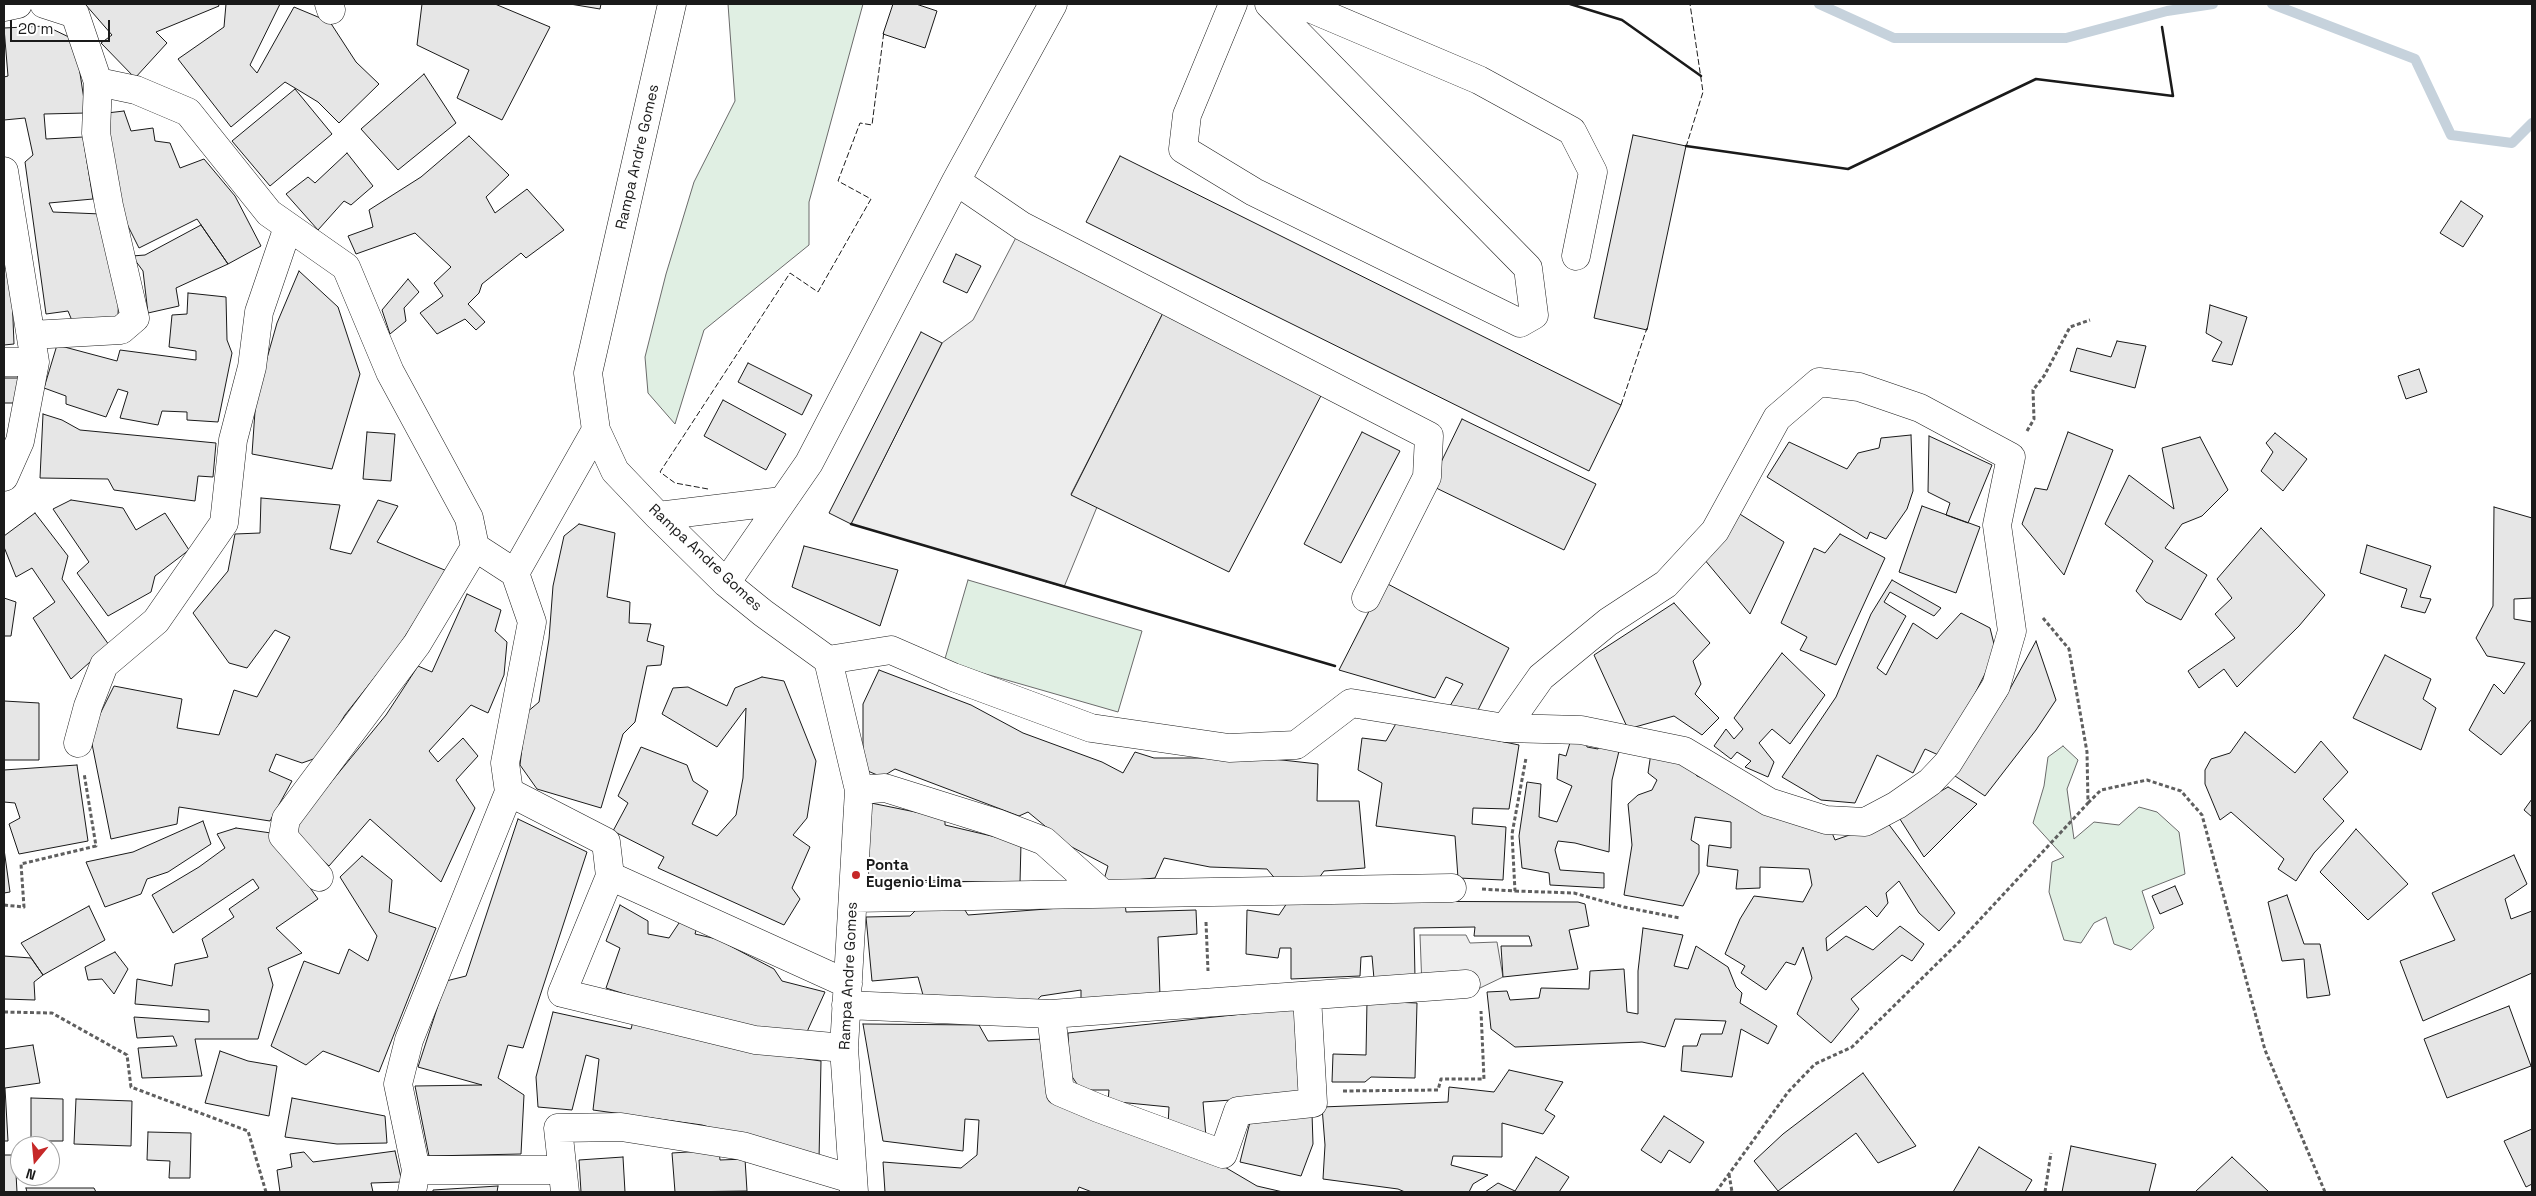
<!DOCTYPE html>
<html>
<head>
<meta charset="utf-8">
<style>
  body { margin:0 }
  #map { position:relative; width:2536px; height:1196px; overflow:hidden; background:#fff; font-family:"Space Grotesk",sans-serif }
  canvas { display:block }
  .frame { position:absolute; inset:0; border:5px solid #1a1a1a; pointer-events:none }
  .north { position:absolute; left:10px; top:1136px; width:50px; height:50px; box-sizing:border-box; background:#fff; border:1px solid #a3a3a3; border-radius:50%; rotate:197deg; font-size:14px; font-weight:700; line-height:20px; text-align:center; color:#1a1a1a }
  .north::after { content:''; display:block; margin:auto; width:18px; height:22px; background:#c62828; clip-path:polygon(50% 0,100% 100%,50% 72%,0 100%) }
  .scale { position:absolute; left:10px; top:20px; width:100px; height:22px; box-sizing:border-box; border:2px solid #1a1a1a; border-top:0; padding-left:6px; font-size:15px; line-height:18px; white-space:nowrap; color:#1a1a1a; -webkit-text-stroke:4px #fff; paint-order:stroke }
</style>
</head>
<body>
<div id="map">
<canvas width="2536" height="1196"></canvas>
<div class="frame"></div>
<div class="north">N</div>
<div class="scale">20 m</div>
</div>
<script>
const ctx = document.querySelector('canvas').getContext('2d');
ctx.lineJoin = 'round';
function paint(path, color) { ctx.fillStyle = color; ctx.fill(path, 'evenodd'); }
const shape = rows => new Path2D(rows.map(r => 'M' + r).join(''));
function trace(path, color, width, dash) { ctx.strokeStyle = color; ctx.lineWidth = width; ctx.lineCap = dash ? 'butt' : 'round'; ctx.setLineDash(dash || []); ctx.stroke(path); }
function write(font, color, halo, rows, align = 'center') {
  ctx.font = font + ' "Space Grotesk",sans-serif'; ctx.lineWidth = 4; ctx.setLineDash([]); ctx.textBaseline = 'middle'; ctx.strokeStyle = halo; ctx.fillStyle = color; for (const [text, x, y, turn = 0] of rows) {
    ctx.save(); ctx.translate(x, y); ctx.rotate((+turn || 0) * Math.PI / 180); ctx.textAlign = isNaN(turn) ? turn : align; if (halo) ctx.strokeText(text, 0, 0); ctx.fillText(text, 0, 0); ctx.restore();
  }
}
const green = shape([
  [728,4,863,4,809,202,809,245,704,330,675,424,648,393,645,357,666,274,694,182,735,101,728,4],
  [968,580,1142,631,1118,712,944,662,968,580],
  [2063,746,2078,760,2067,789,2074,839,2094,822,2119,825,2139,807,2157,812,2179,832,2185,874,2142,891,2154,928,2131,950,2114,944,2106,917,2094,923,2081,943,2064,940,2049,892,2052,862,2064,857,2033,823,2044,786,2048,757,2063,746]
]);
const parking = shape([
  [1022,226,1165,309,1071,494,1097,507,1064,587,851,524,942,343,973,320,1022,226],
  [1420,935,1466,935,1470,943,1497,942,1503,977,1480,988,1466,984,1422,987,1420,935]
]);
const stream = shape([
  [1819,4,1894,38,2066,38,2167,11,2213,4],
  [2272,4,2415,59,2451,135,2512,143,2532,123]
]);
const building = shape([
  [85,4,218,4,219,6,156,32,167,43,135,78,101,43,112,35,85,4],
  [226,4,280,4,250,65,257,73,294,7,330,22,356,62,379,84,339,123,318,102,285,82,231,127,178,59,224,27,226,4],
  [422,4,495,4,550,27,502,120,457,98,469,70,417,45,422,4],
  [570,4,601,4,600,9,570,4],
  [893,4,916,4,937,11,925,48,883,34,893,4],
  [46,26,75,40,86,113,44,114,46,139,83,137,93,199,49,203,53,212,101,214,119,287,118,316,73,323,68,311,46,314,25,162,33,155,25,118,4,120,4,77,8,76,4,28,46,26],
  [424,74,456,123,398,170,361,129,424,74],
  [295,89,332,134,270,186,232,141,295,89],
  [124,111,131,131,153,128,155,141,170,143,180,168,204,159,235,196,261,246,228,264,197,219,139,248,118,206,107,113,124,111],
  [1633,135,1686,146,1647,330,1594,318,1633,135],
  [469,136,509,175,486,197,495,213,527,189,564,230,526,258,521,253,482,284,479,293,468,304,485,322,476,330,465,319,437,334,420,313,443,296,434,283,451,267,415,233,356,254,348,236,373,227,369,210,421,177,469,136],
  [347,153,373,186,351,205,344,201,318,230,286,194,308,177,315,183,347,153],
  [1120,156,1621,405,1589,471,1086,222,1120,156],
  [2461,201,2483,216,2463,247,2440,233,2461,201],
  [201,225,228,264,176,288,179,306,148,313,143,271,132,256,145,255,201,225],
  [956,254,981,266,967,293,943,282,956,254],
  [4,268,11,270,14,344,4,345,4,268],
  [299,271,338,307,360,374,332,469,252,454,256,397,277,323,299,271],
  [408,279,419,292,404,308,406,321,390,334,382,310,408,279],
  [188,293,226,297,227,340,232,353,218,422,187,420,187,412,162,411,158,425,120,418,128,392,118,389,106,417,66,404,66,396,44,388,57,345,117,361,120,350,196,360,196,351,169,347,172,315,187,314,188,293],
  [2210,305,2247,317,2232,365,2212,361,2222,342,2206,333,2210,305],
  [1165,309,1324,390,1229,572,1071,495,1165,309],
  [921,332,942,343,851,524,829,513,921,332],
  [2117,341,2146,346,2135,388,2070,371,2077,348,2111,357,2117,341],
  [748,363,812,395,802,415,738,382,748,363],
  [2419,369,2427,392,2406,399,2398,376,2419,369],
  [4,378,20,378,19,403,4,403,4,378],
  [723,400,786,434,766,470,704,436,723,400],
  [43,414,62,420,80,430,216,443,213,477,198,476,195,501,114,490,108,479,40,478,43,414],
  [1462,419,1596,484,1564,550,1430,485,1462,419],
  [367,432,395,434,391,481,363,479,367,432],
  [1362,432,1400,451,1341,563,1304,544,1362,432],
  [2068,432,2113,450,2064,575,2022,524,2035,488,2047,490,2068,432],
  [2275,433,2307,459,2283,491,2261,471,2273,452,2266,443,2275,433],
  [1911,435,1913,491,1907,509,1886,539,1870,532,1867,539,1767,477,1789,442,1847,469,1858,453,1879,448,1881,438,1911,435],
  [1929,436,1992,465,1968,523,1946,515,1950,503,1928,492,1929,436],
  [2200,437,2228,490,2202,516,2182,524,2165,548,2207,575,2181,620,2146,602,2136,591,2153,561,2105,524,2129,475,2174,509,2162,448,2200,437],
  [261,498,340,505,330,549,351,554,378,500,398,506,377,542,447,571,397,649,345,715,319,757,302,763,276,754,269,771,292,781,270,821,179,807,177,824,111,839,90,734,114,686,182,699,177,728,219,735,234,690,257,697,290,637,275,630,247,668,229,663,193,613,228,571,235,534,260,533,261,498],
  [71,500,123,508,136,530,165,513,189,550,155,576,151,592,108,616,77,573,89,562,53,509,71,500],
  [1922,506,1980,527,1956,593,1899,572,1922,506],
  [2494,507,2532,518,2532,598,2514,599,2514,619,2532,622,2532,719,2501,755,2469,730,2494,684,2504,694,2525,663,2487,656,2476,638,2493,606,2494,507],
  [1735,511,1784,542,1750,614,1704,559,1735,511],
  [35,513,68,556,62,579,109,645,71,679,33,618,55,602,32,568,16,577,4,547,4,536,35,513],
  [579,524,615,533,607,597,630,602,629,623,651,624,647,641,664,646,661,665,647,666,635,722,623,734,601,808,537,789,520,765,526,713,539,702,549,639,553,586,564,536,579,524],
  [2261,528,2325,595,2299,626,2237,687,2224,669,2199,688,2188,671,2235,638,2215,614,2232,598,2217,579,2261,528],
  [1840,534,1885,558,1836,665,1800,650,1807,637,1781,623,1814,548,1825,553,1840,534],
  [2367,545,2431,566,2420,597,2431,599,2425,613,2401,607,2407,589,2360,573,2367,545],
  [804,546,898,570,880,626,792,587,804,546],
  [1892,580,1941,608,1934,616,1890,592,1884,602,1906,616,1877,668,1886,675,1913,623,1937,639,1961,613,1990,628,1996,652,1943,757,1925,749,1913,773,1877,755,1855,803,1821,800,1782,777,1836,697,1871,614,1892,580],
  [1384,582,1509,648,1477,712,1450,706,1463,684,1446,677,1435,698,1339,670,1384,582],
  [467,594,501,610,495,631,507,642,504,675,488,713,471,705,429,751,438,762,463,738,478,756,456,780,475,808,441,882,370,819,329,866,295,837,295,826,386,715,418,666,432,672,467,594],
  [4,598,16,602,11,636,4,636,4,598],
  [1674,603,1710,643,1693,661,1701,684,1695,694,1719,718,1702,735,1674,716,1628,729,1594,655,1674,603],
  [2036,641,2056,700,2036,730,1985,796,1952,774,2005,698,2036,641],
  [1782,653,1825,695,1790,744,1772,729,1759,743,1774,762,1768,777,1745,767,1751,761,1737,752,1731,759,1714,746,1726,729,1734,739,1743,729,1734,718,1782,653],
  [2385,655,2431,679,2423,699,2436,708,2421,750,2353,718,2385,655],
  [879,670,971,705,1023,733,1102,762,1123,773,1135,752,1154,758,1264,758,1318,764,1317,801,1359,801,1365,868,1324,871,1319,878,1277,881,1267,869,1210,867,1164,858,1155,878,1103,883,1108,866,1068,845,1028,812,1019,816,895,769,882,777,863,769,863,704,879,670],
  [762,677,784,681,816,761,807,818,793,835,810,847,792,888,800,899,784,925,658,868,664,857,613,831,628,803,618,796,641,747,687,765,693,781,708,791,692,824,717,836,736,815,743,778,746,708,717,747,662,714,673,688,688,687,727,706,735,688,762,677],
  [4,701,39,703,39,760,4,760,4,701],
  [1398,720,1519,745,1509,809,1473,808,1472,824,1506,827,1503,880,1458,878,1455,836,1376,826,1382,783,1358,770,1362,738,1386,741,1398,720],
  [2245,732,2295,773,2321,741,2348,772,2323,799,2344,821,2314,853,2296,881,2278,869,2284,859,2231,812,2220,820,2205,784,2205,770,2211,759,2230,753,2245,732],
  [1572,736,1584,738,1587,747,1598,749,1600,742,1620,747,1612,780,1609,852,1575,843,1558,841,1555,850,1560,870,1604,873,1604,888,1550,885,1549,873,1522,868,1519,836,1527,782,1541,784,1539,817,1557,822,1572,786,1557,779,1559,754,1566,756,1572,736],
  [1651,753,1684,760,1697,776,1830,828,1835,840,1887,822,1955,913,1939,931,1919,913,1899,881,1886,893,1888,903,1877,917,1866,906,1826,938,1827,951,1846,936,1873,950,1900,926,1924,944,1912,961,1902,955,1851,999,1859,1009,1831,1043,1797,1014,1812,978,1803,947,1795,965,1786,962,1766,990,1741,973,1745,966,1725,954,1740,919,1754,896,1803,902,1812,885,1809,869,1760,867,1760,888,1736,889,1738,870,1707,866,1709,845,1731,848,1731,822,1695,817,1691,840,1699,845,1699,873,1683,906,1624,895,1632,845,1628,804,1638,795,1652,790,1657,780,1648,773,1651,753],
  [77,765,88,841,19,854,9,824,20,818,15,803,4,802,4,770,77,765],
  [1948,787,1977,804,1924,857,1898,816,1948,787],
  [2532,799,2532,817,2524,810,2532,799],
  [871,803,945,818,945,825,1021,843,1020,883,867,879,871,803],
  [518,819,587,852,523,1048,508,1045,498,1078,524,1095,521,1154,429,1156,415,1086,482,1085,418,1067,446,981,466,976,518,819],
  [203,821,211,844,168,872,147,879,141,894,105,907,86,862,133,852,203,821],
  [236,828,271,833,318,899,276,928,302,953,268,968,273,985,258,1039,195,1039,202,1076,142,1078,138,1048,177,1046,173,1036,137,1038,134,1017,209,1022,209,1010,135,1004,137,979,172,986,175,964,208,957,202,939,234,917,229,909,259,888,253,879,173,933,152,895,199,867,225,848,217,834,236,828],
  [2356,829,2408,884,2368,920,2320,872,2356,829],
  [4,849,10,892,4,893,4,849],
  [2514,855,2527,884,2505,899,2511,919,2532,911,2532,973,2423,1021,2400,961,2455,940,2432,893,2514,855],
  [362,856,392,880,389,912,436,928,379,1072,323,1051,306,1065,271,1046,304,961,339,974,349,949,368,961,377,936,340,877,362,856],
  [2175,886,2183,904,2160,914,2152,896,2175,886],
  [2287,895,2304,944,2320,944,2330,995,2307,998,2304,959,2282,961,2268,902,2287,895],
  [1334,901,1578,902,1585,904,1589,926,1569,930,1578,969,1503,977,1501,946,1532,946,1529,936,1474,936,1475,927,1414,928,1415,978,1374,979,1372,956,1361,957,1360,976,1291,979,1291,948,1280,948,1278,958,1246,954,1247,910,1279,915,1287,903,1334,901],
  [1125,903,1126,912,1196,910,1197,934,1158,937,1160,996,1081,1001,1081,990,1041,996,1031,1007,923,995,918,977,872,981,866,917,910,916,918,908,963,907,968,915,1125,903],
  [620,905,648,921,648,934,669,938,681,920,697,927,695,934,717,939,774,969,782,981,825,992,806,1034,715,1023,606,988,620,948,606,941,620,905],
  [89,906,105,940,43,975,21,943,89,906],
  [1643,928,1683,935,1674,966,1688,969,1696,946,1728,967,1736,987,1742,993,1740,1003,1777,1026,1768,1044,1741,1029,1732,1077,1681,1071,1683,1046,1697,1046,1701,1034,1722,1034,1726,1021,1675,1019,1665,1047,1642,1042,1515,1047,1491,1029,1487,992,1507,991,1510,1000,1539,998,1541,988,1589,989,1590,971,1624,969,1627,1012,1638,1014,1638,971,1643,928],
  [115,952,128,969,114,994,102,979,88,980,85,967,115,952],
  [4,956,31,958,43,975,34,982,35,1000,4,999,4,956],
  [1367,1001,1417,1003,1415,1078,1371,1077,1365,1082,1332,1082,1333,1054,1366,1055,1367,1001],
  [2509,1006,2531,1066,2447,1098,2424,1039,2509,1006],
  [1297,1008,1302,1095,1203,1102,1206,1137,1168,1125,1169,1107,1108,1101,1109,1090,1081,1090,1069,1072,1068,1033,1297,1008],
  [553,1012,631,1029,634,1018,769,1054,821,1061,819,1160,702,1125,593,1110,599,1059,586,1055,572,1110,538,1107,536,1077,553,1012],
  [863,1024,979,1025,988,1041,1046,1039,1051,1095,1223,1166,1257,1186,1283,1192,1092,1192,1079,1187,1077,1192,885,1192,883,1162,961,1168,977,1155,979,1120,965,1119,963,1151,883,1141,863,1024],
  [33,1045,40,1083,5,1088,8,1141,4,1141,4,1049,33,1045],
  [220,1051,248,1061,277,1066,269,1116,205,1103,220,1051],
  [1509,1070,1563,1082,1545,1110,1555,1116,1543,1134,1502,1123,1502,1157,1453,1156,1451,1165,1488,1175,1473,1184,1469,1192,1405,1192,1398,1189,1323,1179,1325,1145,1322,1107,1448,1102,1449,1087,1494,1092,1509,1070],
  [1863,1073,1916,1146,1878,1163,1856,1133,1778,1191,1754,1161,1783,1134,1863,1073],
  [31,1098,63,1099,63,1141,31,1141,31,1098],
  [292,1098,385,1116,387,1143,337,1144,285,1137,292,1098],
  [76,1099,132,1101,131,1146,74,1144,76,1099],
  [1312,1113,1313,1144,1301,1176,1240,1162,1250,1122,1312,1113],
  [1664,1116,1704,1142,1690,1163,1669,1150,1661,1163,1641,1150,1664,1116],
  [2532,1129,2532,1184,2526,1187,2504,1141,2532,1129],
  [148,1132,191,1133,190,1178,169,1178,170,1161,147,1160,148,1132],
  [2071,1146,2156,1164,2149,1192,2062,1192,2071,1146],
  [1979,1147,2032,1180,2025,1192,1953,1192,1979,1147],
  [719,1150,720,1160,745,1159,747,1191,675,1192,672,1153,719,1150],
  [395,1151,402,1182,371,1183,373,1192,280,1192,277,1170,292,1167,290,1154,304,1152,313,1162,395,1151],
  [4,1155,15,1155,17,1192,4,1192,4,1155],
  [623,1157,625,1192,581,1192,579,1160,623,1157],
  [1536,1157,1569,1177,1559,1192,1485,1192,1498,1183,1515,1191,1536,1157],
  [2232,1157,2269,1192,2195,1192,2232,1157],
  [498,1186,497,1192,433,1192,433,1190,498,1186],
  [26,1188,94,1188,96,1192,27,1192,26,1188]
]);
const path = shape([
  [2027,431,2034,419,2033,390,2044,376,2070,327,2090,320],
  [2088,803,2101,790,2147,780,2181,791,2202,815,2265,1050,2325,1192],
  [1482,889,1515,891,1512,834,1526,758],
  [1515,891,1574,893,1624,907,1680,918],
  [4,905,24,907,21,864,96,846,84,773],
  [1206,922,1208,971],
  [4,1012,52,1013,127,1055,131,1087,248,1131,266,1192],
  [1343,1091,1438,1090,1441,1079,1484,1079,1481,1011],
  [1729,1174,1732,1192],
  [1716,1192,1788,1092,1815,1064,1852,1047,1961,940,2088,803,2087,752,2069,649,2043,618],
  [2045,1192,2051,1153]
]);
const minor = shape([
  [44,4,75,14,98,82,136,90,188,112,269,213,346,267,390,372,469,518,475,547,515,573,532,622,505,763,509,792],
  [329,4,331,10],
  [672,4,588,373,596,430,615,471,658,516,726,583,763,613,828,660,859,790,844,1048,854,1192],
  [1233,4,1187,115,1183,149,1254,192,1520,323,1534,315,1528,268,1269,4],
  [1300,4,1479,80,1572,131,1593,172,1576,256],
  [4,7,18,4],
  [4,171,35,362,4,362],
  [956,181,1022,226,1429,436,1427,477,1366,598],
  [31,335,121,330,135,318,109,206,96,133,98,82],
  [4,477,20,441,35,362],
  [658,516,782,501],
  [515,573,596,430],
  [726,583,809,463,956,181,1053,4],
  [828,660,891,650,953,677,1091,728,1229,748,1296,745,1351,703,1505,728,1581,730,1684,751,1769,802,1826,820,1865,822,1897,805,1930,782,1948,763,1996,686,2012,631,1997,525,2011,457,1920,408,1859,387,1819,382,1777,418,1715,531,1666,584,1608,622,1541,677,1505,728],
  [78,743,88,706,104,665,156,621,224,523,233,440,252,367,259,312,288,227],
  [859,790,885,788,997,823,1044,841,1101,892],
  [610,876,562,993,755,1040,844,1048],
  [319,877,283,836,286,819,417,644,475,547],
  [853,898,1452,888],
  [846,1005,1051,1014,1466,984],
  [1051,1014,1060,1092,1098,1108,1223,1154,1238,1111,1313,1103,1307,996],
  [416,1170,562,1170],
  [412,1192,416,1170,398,1084,409,1040,509,792,606,842,610,876,848,984],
  [565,1192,558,1128,621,1127,742,1146,852,1179]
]);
const fence = shape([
  [1686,147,1703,92,1690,4],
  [1621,405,1647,328],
  [708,489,675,483,660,472,790,273,818,292,871,199,838,181,860,123,872,125,884,31]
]);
const wall = shape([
  [1570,4,1622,20,1701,76],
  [1686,146,1848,169,2036,79,2173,96,2162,27],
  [851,524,1335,666]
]);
const markers = [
  [856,875,5,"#c62828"]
];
const streetNames = [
  ["Rampa Andre Gomes",638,157,-77],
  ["Rampa Andre Gomes",705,558,43],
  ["Rampa Andre Gomes",849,976,-87]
];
const poiNames = [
  ["Ponta",866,866],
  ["Eugenio Lima",866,883]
];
paint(green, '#e0efe3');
trace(green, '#6a6a6a', 1);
paint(parking, '#ededed');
trace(parking, '#6a6a6a', 1);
trace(stream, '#c6d2dc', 10);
paint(building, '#e6e6e6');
trace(building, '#1a1a1a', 1);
trace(minor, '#1a1a1a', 29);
trace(path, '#5f5f5f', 3, [4, 2.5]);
trace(minor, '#fff', 28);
trace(fence, '#1a1a1a', 1, [6, 2.5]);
trace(wall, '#1a1a1a', 2.5);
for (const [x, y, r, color] of markers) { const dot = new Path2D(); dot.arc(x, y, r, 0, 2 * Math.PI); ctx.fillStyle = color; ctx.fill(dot); trace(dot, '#fff', 2); }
write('15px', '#1a1a1a', '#fff', streetNames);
write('bold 15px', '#1a1a1a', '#fff', poiNames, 'left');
</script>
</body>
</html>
